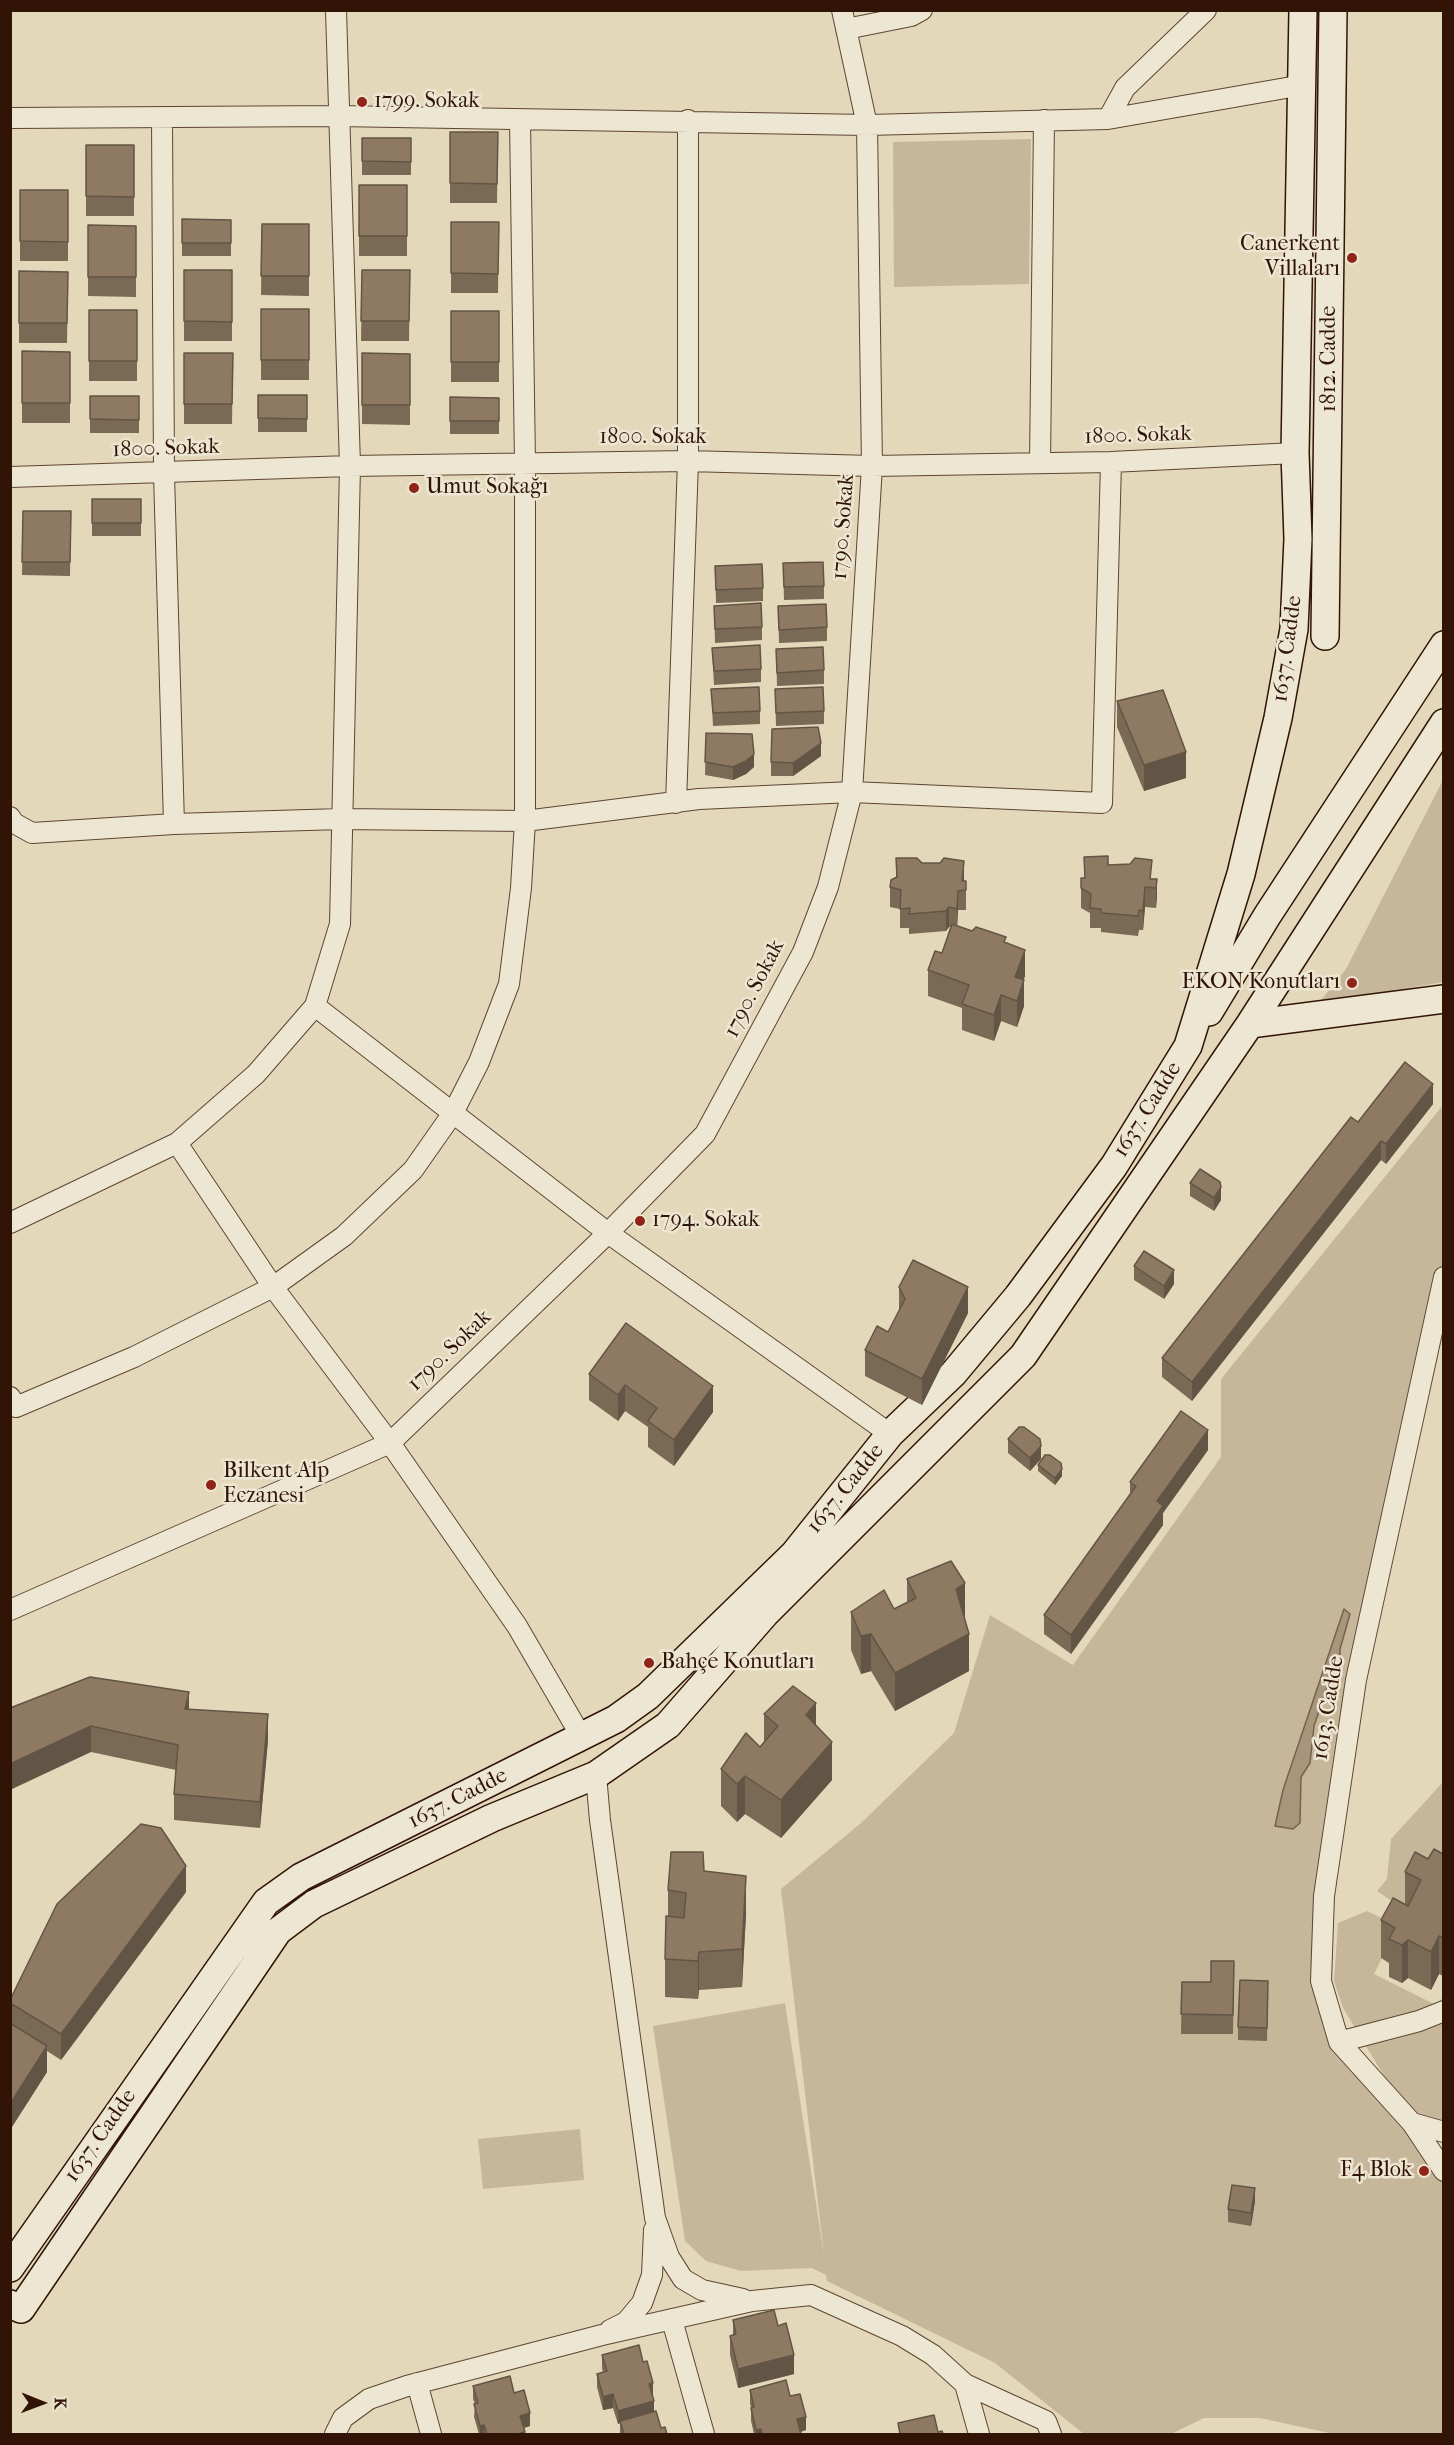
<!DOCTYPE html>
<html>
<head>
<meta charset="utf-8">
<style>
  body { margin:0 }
  #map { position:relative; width:1454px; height:2445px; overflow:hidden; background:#e4d8ba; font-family:"IM FELL French Canon",serif }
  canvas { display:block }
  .frame { position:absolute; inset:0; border:12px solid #311405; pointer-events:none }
  .north { position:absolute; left:12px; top:2373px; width:60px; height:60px; -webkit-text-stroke:4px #ede6d2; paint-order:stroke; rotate:91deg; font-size:16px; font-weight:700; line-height:24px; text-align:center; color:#311405 }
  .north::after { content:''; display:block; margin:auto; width:21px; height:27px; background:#311405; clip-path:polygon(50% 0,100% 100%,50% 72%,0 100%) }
</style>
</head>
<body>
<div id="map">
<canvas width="1454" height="2445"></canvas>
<div class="frame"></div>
<div class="north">K</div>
</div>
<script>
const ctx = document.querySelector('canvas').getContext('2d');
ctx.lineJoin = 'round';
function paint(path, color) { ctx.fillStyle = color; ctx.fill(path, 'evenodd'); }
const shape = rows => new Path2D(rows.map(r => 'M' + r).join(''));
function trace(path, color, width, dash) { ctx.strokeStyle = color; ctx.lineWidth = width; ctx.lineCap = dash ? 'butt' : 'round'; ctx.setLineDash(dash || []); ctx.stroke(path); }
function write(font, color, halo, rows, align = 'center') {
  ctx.font = font + ' "IM FELL French Canon",serif'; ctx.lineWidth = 5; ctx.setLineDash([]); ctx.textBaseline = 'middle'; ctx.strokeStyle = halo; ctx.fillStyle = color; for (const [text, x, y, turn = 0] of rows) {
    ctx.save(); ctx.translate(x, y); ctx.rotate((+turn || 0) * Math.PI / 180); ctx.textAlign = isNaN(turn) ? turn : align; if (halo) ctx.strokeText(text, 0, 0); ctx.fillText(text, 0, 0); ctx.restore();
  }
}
const green = shape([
  [1031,139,1029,284,894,287,893,142],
  [1443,780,1443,982,1318,1004,1346,969],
  [1443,1105,1443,1263,1356,1680,1321,1981,1339,2042,1410,2119,1343,2008,1334,1981,1338,1923,1367,1911,1390,1922,1393,1936,1374,1974,1438,2006,1443,1996,1443,2132,1413,2123,1443,2168,1443,2434,1334,2434,1260,2418,1204,2418,1171,2434,1084,2434,995,2363,827,2281,826,2275,812,2268,741,2271,706,2261,685,2241,653,2026,785,2003,824,2255,781,1889,861,1823,954,1733,990,1615,1073,1665,1221,1457,1221,1379],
  [1443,1782,1443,1885,1405,1910,1377,1891,1387,1879,1391,1839],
  [580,2129,584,2180,483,2189,478,2139]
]);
const water = shape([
  [1344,1609,1350,1614,1340,1649,1340,1664,1331,1676,1314,1726,1310,1763,1301,1777,1300,1823,1293,1829,1275,1826,1283,1790,1344,1609]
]);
const street = shape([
  [336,10,350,466,340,924,315,1006,453,1113,413,1170,344,1236,273,1287,390,1443,517,1626,581,1736],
  [846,29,911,16,922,10],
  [162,117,164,474,174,824],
  [10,118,337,116,867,125,1108,119,1303,85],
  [1108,119,1125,88,1206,10],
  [520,120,525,464,525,821,521,888,509,984,479,1062,453,1113,608,1233,890,1434],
  [1040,463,1044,120],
  [10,477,350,466,688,461,872,466,1111,462,1295,453],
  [676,803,688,461,688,120],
  [10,817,14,823,32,833,174,824,341,819,525,821,699,799,852,792,1102,803,1111,462],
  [10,1223,177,1143,256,1074,315,1006],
  [1444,1277,1356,1680,1324,1896,1321,1981,1339,2042,1412,2123,1444,2171],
  [10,1397,16,1407,134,1357,273,1287,177,1143],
  [10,1610,390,1443,608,1233,705,1134,803,952,828,887,852,792,872,466,867,125,842,10],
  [596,1775,600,1820,655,2218,669,2257,683,2279,702,2290,743,2299],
  [1339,2042,1419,2021,1444,2011],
  [1412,2123,1444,2132],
  [672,2320,704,2434],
  [610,2330,626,2322,642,2303,652,2275,654,2230],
  [417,2383,431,2434],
  [965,2384,1046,2421,1051,2434],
  [335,2434,343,2418,369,2399,407,2386,602,2335,752,2301,811,2295,902,2336,933,2355,965,2384,979,2434]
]);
const secondary = shape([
  [1325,636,1333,10],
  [1209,1012,1267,916,1444,645],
  [1250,1024,1444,999],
  [10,2268,266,1902,301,1877,616,1719,648,1696,794,1554,890,1434,953,1374,1018,1296,1114,1166,1188,1046,1241,874,1278,718,1294,629,1298,539,1295,453,1303,10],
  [10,2304,21,2309,278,1931,314,1904,492,1818,596,1775,668,1725,765,1614,1023,1356,1250,1024,1444,723]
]);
const wall = shape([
  [450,132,498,132,497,203,450,203],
  [362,138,411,138,411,175,362,175],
  [86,145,134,145,134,216,86,216],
  [359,185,407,185,407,256,359,256],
  [20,190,68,190,68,261,20,261],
  [182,219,231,220,231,256,182,256],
  [451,222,499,222,498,293,451,293],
  [262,224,309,224,309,296,261,295],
  [88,225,136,226,136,297,88,296],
  [184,270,232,270,232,341,184,341],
  [362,270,410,270,409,341,361,341],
  [19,271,68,272,67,343,19,343],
  [261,309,309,309,309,380,261,380],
  [89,310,137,310,137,381,89,381],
  [451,311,499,311,499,382,451,382],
  [22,351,70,352,70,423,22,423],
  [184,353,233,353,232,424,184,424],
  [362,353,410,354,410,425,362,424],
  [258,395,307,395,307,432,258,432],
  [90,396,139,396,139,433,90,433],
  [450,397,499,398,499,434,450,434],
  [92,499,141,499,141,536,92,536],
  [23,511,71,511,70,576,22,575],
  [783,563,824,586,824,599,784,600],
  [715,566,763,588,763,601,716,603],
  [714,606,762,627,762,640,715,643],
  [778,606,827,627,827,641,779,643],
  [712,648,761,669,761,682,714,685],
  [776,649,824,670,824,684,777,686],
  [711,689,760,711,760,724,713,726],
  [775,689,824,711,824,724,776,726],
  [1117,701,1186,778,1144,791,1117,727],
  [706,733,754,767,746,774,733,780,705,775],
  [821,756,793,776,771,776,771,762],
  [1084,857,1152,879,1157,879,1156,908,1145,907,1143,930,1139,930,1138,936,1101,932,1101,928,1090,928,1090,913,1081,908,1081,878,1085,878],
  [896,858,922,863,966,881,966,910,958,910,957,926,1006,943,1025,976,1023,980,1024,1006,1017,1027,1001,1021,994,1041,962,1030,962,1008,928,996,928,970,942,953,951,927,949,927,946,931,909,934,909,928,900,928,900,909,890,907,890,887,896,878],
  [1433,1104,1386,1164,1381,1160,1192,1401,1162,1377,1162,1358,1358,1122],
  [1190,1183,1221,1200,1214,1211,1190,1196],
  [1134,1266,1174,1284,1164,1299,1134,1280],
  [899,1287,968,1313,922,1405,865,1376,865,1350,888,1332,899,1311],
  [589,1374,713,1412,674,1466,648,1447,648,1427,625,1411,618,1421,589,1400],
  [1008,1439,1041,1459,1030,1471,1008,1453],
  [1208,1450,1163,1513,1163,1525,1071,1654,1044,1634,1044,1615,1130,1495,1130,1482],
  [1038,1465,1062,1476,1055,1485,1038,1471],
  [907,1579,965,1621,969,1671,895,1711,871,1671,861,1674,851,1650,851,1612,894,1609,907,1602],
  [10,1708,189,1709,268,1740,260,1828,174,1820,174,1794,176,1770,91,1752],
  [764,1714,816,1725,832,1780,781,1838,745,1814,737,1822,721,1806,721,1769,760,1747,764,1742],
  [1443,1854,1443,1976,1439,1974,1431,1990,1408,1978,1402,1983,1389,1977,1389,1963,1381,1958,1381,1920,1405,1904,1405,1872,1428,1859],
  [704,1871,746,1914,742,1987,699,1990,698,1999,665,1997,665,1959,668,1916,668,1890],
  [186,1892,61,2060,47,2051,47,2072,10,2130,10,2000],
  [1234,1961,1233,2034,1181,2034,1182,1982,1211,1982],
  [1268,1994,1267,2041,1238,2040,1238,2027],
  [1255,2201,1251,2226,1228,2222,1228,2209],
  [733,2320,778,2326,794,2374,738,2388,730,2355,730,2336,733,2335],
  [602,2355,653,2396,654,2412,661,2428,667,2434,620,2434,620,2423,618,2424,613,2408,603,2410,597,2387,597,2374,603,2372,602,2368],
  [473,2386,514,2393,530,2426,524,2428,525,2434,479,2434,474,2417,475,2404,473,2399],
  [750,2390,790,2396,806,2430,800,2432,801,2434,754,2434,751,2421,751,2408,750,2403]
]);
const shadedWall = shape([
  [821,743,821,756,793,776,793,763],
  [1186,752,1186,778,1144,791,1144,765],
  [754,754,754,767,746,774,733,780,733,767],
  [964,861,964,880,963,890,962,881],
  [1157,879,1157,899,1156,908,1156,888],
  [1145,887,1145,907,1143,930,1143,911],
  [958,891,958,910,957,929,957,909],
  [949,907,949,927,946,931,946,911],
  [1025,950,1025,976,1016,1001,1015,977],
  [1024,980,1024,1006,1017,1027,1017,1001],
  [1001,995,1001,1021,994,1041,994,1015],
  [1433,1084,1433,1104,1386,1164,1386,1144],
  [1381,1141,1381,1160,1192,1401,1192,1382],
  [1221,1187,1221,1200,1214,1211,1214,1198],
  [1174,1270,1174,1284,1164,1299,1164,1286],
  [968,1287,968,1313,922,1405,922,1379],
  [625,1385,625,1411,618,1421,618,1395],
  [713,1386,713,1412,674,1466,674,1440],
  [1208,1430,1208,1450,1163,1513,1163,1525,1071,1654,1071,1635,1157,1501],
  [1041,1446,1041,1459,1030,1471,1030,1458],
  [1062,1469,1062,1476,1055,1485,1055,1478],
  [965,1583,965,1621,956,1589],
  [871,1634,871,1671,861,1674,861,1636],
  [969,1634,969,1671,895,1711,895,1673],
  [189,1692,189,1718,185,1709],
  [816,1703,816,1741,806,1715],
  [268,1714,268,1740,260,1828,260,1802],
  [91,1726,91,1752,10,1790,10,1764],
  [832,1742,832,1780,781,1838,781,1800],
  [745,1776,745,1814,737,1822,737,1784],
  [186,1866,186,1892,61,2060,61,2034],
  [746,1876,746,1914,742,1987,742,1949],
  [1439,1936,1439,1974,1431,1990,1431,1952],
  [1408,1940,1408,1978,1402,1983,1402,1945],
  [699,1952,699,1990,698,1999,698,1961],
  [47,2046,47,2072,10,2130,10,2104],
  [1255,2188,1255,2201,1251,2226,1251,2213],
  [794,2355,794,2374,738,2388,738,2369],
  [653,2383,653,2396,649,2397,649,2384],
  [613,2394,613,2408,603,2410,603,2397],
  [654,2401,654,2415,620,2421,620,2423,618,2424,618,2411],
  [530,2413,530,2426,520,2429,520,2416],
  [806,2417,806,2430,797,2433,797,2419],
  [484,2425,484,2434,480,2434,480,2426],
  [761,2429,761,2434,756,2434,756,2430]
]);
const building = shape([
  [450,132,498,132,497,184,450,183,450,132],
  [362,138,411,138,411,162,362,161,362,138],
  [86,145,134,145,134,197,86,196,86,145],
  [359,185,407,185,407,236,359,236,359,185],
  [20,190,68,190,68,242,20,241,20,190],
  [182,219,231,220,231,243,182,243,182,219],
  [451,222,499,222,498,274,451,273,451,222],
  [262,224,309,224,309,276,261,276,262,224],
  [88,225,136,226,136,277,88,277,88,225],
  [184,270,232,270,232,322,184,321,184,270],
  [362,270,410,270,409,321,361,321,362,270],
  [19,271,68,272,67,323,19,323,19,271],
  [261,309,309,309,309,360,261,360,261,309],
  [89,310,137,310,137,361,89,361,89,310],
  [451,311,499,311,499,362,451,362,451,311],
  [22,351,70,352,70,403,22,403,22,351],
  [184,353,233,353,232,404,184,404,184,353],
  [362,353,410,354,410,405,362,405,362,353],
  [258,395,307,395,307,419,258,418,258,395],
  [90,396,139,396,139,420,90,419,90,396],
  [450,397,499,398,499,421,450,421,450,397],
  [92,499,141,499,141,523,92,523,92,499],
  [23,511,71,511,70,562,22,562,23,511],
  [823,562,824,586,784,587,783,563,823,562],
  [762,564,763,588,716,590,715,566,762,564],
  [761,603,762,627,715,629,714,606,761,603],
  [826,604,827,627,779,630,778,606,826,604],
  [760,645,761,669,714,671,712,648,760,645],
  [823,647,824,670,777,673,776,649,823,647],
  [759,687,760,711,713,713,711,689,759,687],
  [823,687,824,711,776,713,775,689,823,687],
  [1163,690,1186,752,1144,765,1117,701,1163,690],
  [818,727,821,743,793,763,771,762,772,729,818,727],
  [706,733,752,734,754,754,746,761,733,767,705,762,706,733],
  [1108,856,1108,865,1130,864,1135,858,1152,860,1150,879,1157,879,1156,888,1145,887,1143,911,1139,910,1138,916,1101,913,1101,909,1090,908,1091,894,1081,888,1081,878,1085,878,1084,857,1108,856],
  [896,858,917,858,922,863,940,863,944,858,964,861,962,881,966,881,966,890,958,891,957,909,949,907,946,911,909,914,910,908,900,909,901,890,890,887,891,880,897,877,896,858],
  [952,924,972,931,976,927,1006,937,1004,942,1025,950,1015,977,1024,980,1017,1001,1001,995,994,1015,962,1004,969,985,928,970,935,951,942,953,952,924],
  [1405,1062,1433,1084,1386,1144,1381,1141,1192,1382,1162,1358,1351,1117,1358,1122,1405,1062],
  [1200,1169,1220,1182,1221,1187,1214,1198,1190,1183,1200,1169],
  [1144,1251,1174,1270,1164,1286,1134,1266,1144,1251],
  [913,1260,968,1287,922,1379,865,1350,877,1326,888,1332,905,1299,899,1287,913,1260],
  [626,1323,713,1386,674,1440,648,1421,657,1408,625,1385,618,1395,589,1374,626,1323],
  [1181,1411,1208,1430,1157,1501,1163,1506,1071,1635,1044,1615,1136,1486,1130,1482,1181,1411],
  [1019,1427,1024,1427,1040,1439,1041,1446,1030,1458,1008,1439,1019,1427],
  [1045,1455,1050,1455,1061,1463,1062,1469,1055,1478,1038,1465,1045,1455],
  [951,1561,965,1583,956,1589,969,1634,895,1673,871,1634,861,1636,851,1612,884,1590,894,1609,916,1598,907,1579,951,1561],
  [90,1677,189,1692,185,1709,268,1714,260,1802,174,1794,178,1745,91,1726,10,1764,10,1708,90,1677],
  [793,1686,816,1703,806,1715,832,1742,781,1800,745,1776,737,1784,721,1769,746,1733,760,1747,778,1726,764,1714,793,1686],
  [141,1824,161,1828,186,1866,61,2034,10,2003,10,2000,57,1904,141,1824],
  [1434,1849,1443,1854,1443,1938,1439,1936,1431,1952,1408,1940,1402,1945,1389,1939,1395,1928,1381,1920,1393,1898,1408,1906,1421,1880,1405,1872,1415,1852,1428,1859,1434,1849],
  [671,1852,703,1852,704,1871,746,1876,742,1949,699,1952,698,1961,665,1959,666,1916,684,1918,686,1893,668,1890,671,1852],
  [1211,1961,1234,1961,1233,2015,1181,2014,1182,1982,1211,1982,1211,1961],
  [1240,1980,1268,1981,1267,2028,1238,2027,1240,1980],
  [10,2023,47,2046,10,2104,10,2023],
  [1232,2185,1255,2188,1251,2213,1228,2209,1232,2185],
  [774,2310,778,2326,786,2323,794,2355,738,2369,730,2336,736,2334,733,2320,774,2310],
  [639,2345,643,2362,647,2361,653,2383,649,2384,654,2401,618,2411,613,2394,603,2397,597,2374,607,2371,602,2355,639,2345],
  [510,2376,514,2393,524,2390,530,2413,520,2416,525,2432,517,2434,487,2434,484,2425,480,2426,474,2404,478,2403,473,2386,510,2376],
  [786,2380,790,2396,800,2394,806,2417,797,2419,801,2434,762,2434,761,2429,756,2430,751,2408,754,2407,750,2390,786,2380],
  [656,2411,661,2428,665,2427,667,2434,624,2434,620,2421,656,2411],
  [934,2415,938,2432,942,2431,943,2434,900,2434,898,2423,934,2415]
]);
const markers = [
  [362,102,6,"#8f2418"],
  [1352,258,6,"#8f2418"],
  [414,488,6,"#8f2418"],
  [1352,983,6,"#8f2418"],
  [640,1221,6,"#8f2418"],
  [211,1485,6,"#8f2418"],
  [649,1663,6,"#8f2418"],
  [1424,2171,6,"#8f2418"]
];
const poiNames = [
  ["1799. Sokak",374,102],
  ["Canerkent",1340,245,"right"],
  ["Villaları",1340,270,"right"],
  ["Umut Sokağı",426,488],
  ["EKON Konutları",1340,983,"right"],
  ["1794. Sokak",652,1221],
  ["Bilkent Alp",223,1472],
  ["Eczanesi",223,1497],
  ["Bahçe Konutları",661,1663],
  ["F4 Blok",1412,2171,"right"]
];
const streetNames = [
  ["1812. Cadde",1330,359,-90],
  ["1800. Sokak",1138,436,-2],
  ["1800. Sokak",653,438],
  ["1800. Sokak",166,449,-2],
  ["1790. Sokak",844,527,-86],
  ["1637. Cadde",1288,649,-82],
  ["1790. Sokak",755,989,-63],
  ["1637. Cadde",1148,1110,-58],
  ["1790. Sokak",450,1351,-44],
  ["1637. Cadde",846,1489,-51],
  ["1613. Cadde",1329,1708,-81],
  ["1637. Cadde",458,1799,-27],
  ["1637. Cadde",101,2136,-55]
];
paint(green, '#c6b79b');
paint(water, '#a7957c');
trace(water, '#78614c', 1.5);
trace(street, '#5e4532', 22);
trace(secondary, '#311405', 30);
trace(street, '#ede6d2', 20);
trace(secondary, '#ede6d2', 27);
paint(wall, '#7a6955');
paint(shadedWall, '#635545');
paint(building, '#8e7a63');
trace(building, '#635545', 1.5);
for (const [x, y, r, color] of markers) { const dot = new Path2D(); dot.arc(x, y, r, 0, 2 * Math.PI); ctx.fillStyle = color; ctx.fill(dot); trace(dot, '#ede6d2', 2); }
write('22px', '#311405', '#ede6d2', poiNames, 'left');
write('22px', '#311405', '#ede6d2', streetNames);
</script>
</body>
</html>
